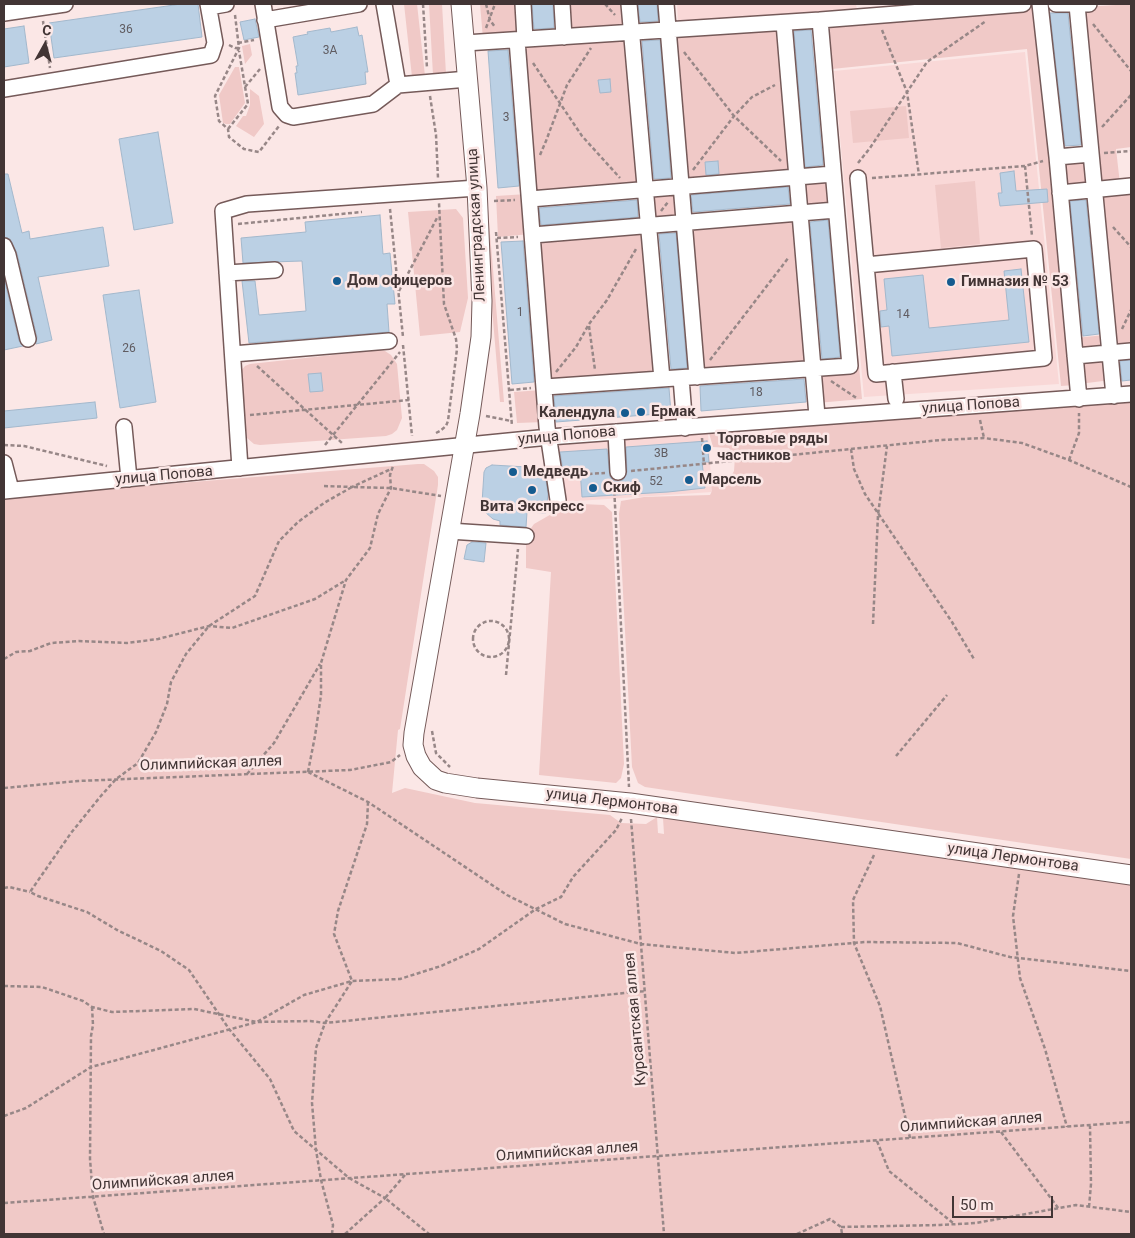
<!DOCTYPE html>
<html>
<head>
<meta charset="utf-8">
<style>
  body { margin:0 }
  #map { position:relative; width:1135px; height:1238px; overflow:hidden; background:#fbe7e6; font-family:Roboto,sans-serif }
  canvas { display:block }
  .frame { position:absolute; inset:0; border:5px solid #423535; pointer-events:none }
  .north { position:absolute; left:20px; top:20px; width:50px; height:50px; -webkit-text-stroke:4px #fbe7e6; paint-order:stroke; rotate:7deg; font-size:14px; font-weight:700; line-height:20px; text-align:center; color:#423535 }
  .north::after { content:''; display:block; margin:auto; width:18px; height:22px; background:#423535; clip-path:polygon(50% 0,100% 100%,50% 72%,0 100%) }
  .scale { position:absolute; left:952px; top:1196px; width:101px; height:22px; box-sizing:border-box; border:2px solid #423535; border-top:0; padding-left:6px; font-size:15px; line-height:18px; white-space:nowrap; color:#423535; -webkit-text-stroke:4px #fbe7e6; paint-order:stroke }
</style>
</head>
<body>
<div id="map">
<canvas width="1135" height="1238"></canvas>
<div class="frame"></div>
<div class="north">С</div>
<div class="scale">50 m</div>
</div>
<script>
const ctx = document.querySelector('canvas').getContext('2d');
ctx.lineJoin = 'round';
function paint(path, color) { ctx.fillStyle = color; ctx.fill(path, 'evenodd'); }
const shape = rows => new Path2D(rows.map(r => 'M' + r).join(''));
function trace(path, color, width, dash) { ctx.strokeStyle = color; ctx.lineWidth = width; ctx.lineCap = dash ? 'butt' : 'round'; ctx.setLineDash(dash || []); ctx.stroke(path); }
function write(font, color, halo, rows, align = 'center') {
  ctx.font = font + ' Roboto,sans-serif'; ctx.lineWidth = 5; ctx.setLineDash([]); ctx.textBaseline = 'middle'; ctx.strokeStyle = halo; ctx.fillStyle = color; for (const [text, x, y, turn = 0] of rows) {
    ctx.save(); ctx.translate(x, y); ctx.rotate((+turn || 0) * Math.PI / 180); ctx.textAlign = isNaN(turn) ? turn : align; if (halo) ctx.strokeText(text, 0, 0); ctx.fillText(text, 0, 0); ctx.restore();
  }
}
const built = shape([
  [677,4,856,4,857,10,678,23],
  [1025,52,1059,384,864,397,834,71],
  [708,433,712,492,547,503,550,444]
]);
const green = shape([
  [404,4,417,4,425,76,412,77],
  [429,4,442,4,446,74,433,75],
  [466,4,471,4,504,402,500,402],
  [480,4,520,4,522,37,483,39],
  [564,4,627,4,629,31,566,34],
  [1131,4,1131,147,1116,149,1120,184,1063,189,1059,151,1096,144,1085,7],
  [1037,5,1075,385,1061,386,1027,49,832,69,862,399,817,403,815,372,852,369,822,22],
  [781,25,794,175,684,185,672,32],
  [627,36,640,185,533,195,521,42],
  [250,44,252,55,245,64,242,46],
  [235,67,239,67,245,103,230,124,226,124,223,123,219,95],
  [250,89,259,96,264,124,254,137,236,126,243,116,246,116,250,105],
  [906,106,909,138,853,143,850,111],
  [832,176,834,209,801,210,798,178],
  [975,181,980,244,941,248,935,185],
  [680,188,683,221,649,224,647,190],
  [1131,188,1131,349,1108,352,1111,380,1079,384,1075,338,1105,335,1093,191],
  [527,194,530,234,498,237,496,196],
  [456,209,463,218,468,298,460,332,420,336,408,212],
  [796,217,809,366,700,375,688,226],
  [642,229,658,376,547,386,536,239],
  [379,350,385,351,391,355,397,364,402,418,397,430,392,434,386,436,260,445,254,444,247,438,244,433,240,372,245,366,250,364],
  [542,390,544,422,517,423,514,392],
  [1131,401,1131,859,645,787,638,783,632,767,619,514,621,501,644,497,710,495,712,491,711,485,715,481,729,480,734,471,735,457,729,448,713,447,709,433,712,429,739,430,743,441,756,446,766,441,772,432,786,426],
  [418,464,424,464,434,471,438,477,438,485,400,729,398,730,392,793,405,788,475,803,610,815,621,823,646,824,657,817,658,833,664,834,663,818,977,860,1131,883,1131,1234,4,1234,4,497],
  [581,504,604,505,612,512,624,764,621,778,616,783,539,775,551,572,526,568,526,544,529,531,534,524,555,512]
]);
const building = shape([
  [181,4,198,4,202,37,54,58,49,23,181,4],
  [532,4,553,4,554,28,534,29,532,4],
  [638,4,657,4,658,21,640,22,638,4],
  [1050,13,1068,13,1081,145,1065,146,1050,13],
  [255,19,259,37,244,40,240,22,255,19],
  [24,26,29,63,4,67,4,29,24,26],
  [357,27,359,36,362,35,368,72,365,72,366,84,298,95,295,73,297,73,296,66,298,66,293,37,308,34,307,32,330,28,331,32,357,27],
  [811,30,823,165,805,167,794,31,811,30],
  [660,40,671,178,654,179,642,41,660,40],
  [508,50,519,186,498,188,488,51,508,50],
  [610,79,611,92,600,93,598,80,610,79],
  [158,132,173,223,134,230,119,139,158,132],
  [718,161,719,174,706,175,705,162,718,161],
  [1014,171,1016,191,1047,189,1048,202,1000,206,998,193,1002,193,1000,173,1014,171],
  [4,174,8,174,22,233,29,231,30,239,103,227,109,266,38,277,52,340,36,344,37,337,17,253,10,239,4,237,4,174],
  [788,187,790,204,693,212,691,195,788,187],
  [637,200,638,217,541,225,539,208,637,200],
  [1086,200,1099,334,1083,336,1070,201,1086,200],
  [380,215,383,254,390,253,395,304,387,304,389,332,249,343,242,281,255,281,259,315,306,311,302,261,243,263,241,238,306,232,305,222,380,215],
  [828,220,840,357,822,359,810,222,828,220],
  [676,233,687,368,671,369,659,234,676,233],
  [523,241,534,382,512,384,501,242,523,241],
  [1021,269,1029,342,892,356,889,326,881,327,880,311,887,310,884,279,923,275,929,328,1009,320,1004,271,1021,269],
  [4,278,19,341,23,346,4,350,4,278],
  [139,290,156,402,120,408,103,295,139,290],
  [1131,360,1131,380,1122,381,1120,361,1131,360],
  [321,373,323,391,310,392,308,374,321,373],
  [804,379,806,402,701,411,700,386,804,379],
  [669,388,671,413,556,422,554,396,669,388],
  [95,402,97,418,4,428,4,411,95,402],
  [707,441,709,462,702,462,705,488,668,492,582,497,580,469,563,470,560,452,607,449,610,477,614,481,619,481,623,480,627,472,626,447,707,441],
  [492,465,544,468,548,494,546,513,527,512,526,527,500,525,500,521,493,519,485,512,482,503,484,472,486,468,492,465],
  [472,542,486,543,484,562,464,559,467,545,472,542]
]);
const path = shape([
  [423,4,427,68],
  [486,4,490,20,495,27],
  [605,4,615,15],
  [235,15,239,48,215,96,219,121,228,129,229,137,244,149,259,152,279,126],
  [43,21,50,68],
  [1093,24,1131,71],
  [486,28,495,4],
  [882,30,907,92,919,175],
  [238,43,254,40],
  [229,45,235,48,239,48],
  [684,52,734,116,781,161],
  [533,63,582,136,620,178],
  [245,87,260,69],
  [430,96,436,135,438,178],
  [1102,127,1131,95],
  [228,129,248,104,239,51],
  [1104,153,1131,151],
  [540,155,546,141,567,85,591,48],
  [858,163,870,148,927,62,986,21],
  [1025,166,1032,236],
  [693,170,734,116,752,97,775,85],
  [872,178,1025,166,1043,161],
  [494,201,515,200],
  [390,209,403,337],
  [661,211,668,202],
  [238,224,362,212],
  [1113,227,1131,247],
  [496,232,512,426],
  [497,238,518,237],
  [399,291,438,216],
  [589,326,595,370],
  [1122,329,1131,310],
  [403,345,412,436],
  [710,360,789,257],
  [257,366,342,443],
  [556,372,576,347,589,324,607,300,636,249],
  [831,381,858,399],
  [510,390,531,388],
  [250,415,409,400],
  [486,416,511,421],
  [980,420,984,438],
  [436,433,440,431,446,426,448,421,457,349,456,339,444,304,439,203],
  [702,438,704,465],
  [4,445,24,446,107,466],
  [325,445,400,352],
  [851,449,854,469,865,494,952,622,974,659],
  [1069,460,1079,433,1079,413],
  [631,471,941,440,984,438,1022,443,1069,460,1131,487],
  [569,475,605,473],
  [614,485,629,787],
  [324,486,352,487,391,469],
  '473 639a18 18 0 1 1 36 0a18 18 0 1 1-36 0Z',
  [873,624,878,515,887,446],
  [4,659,16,652,30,651,51,643,79,641,127,643,158,639,209,626,232,628,315,599,346,580],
  [506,675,518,549],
  [432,731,436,753,450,767],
  [896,756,947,695],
  [308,772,368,802,507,895,565,924,641,944,735,953,865,942,957,943,1010,957,1131,971],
  [308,772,315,736,321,695,321,663,346,580,370,548,378,514,391,488,390,475,393,466],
  [247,774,274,743,320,664],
  [4,788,78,781,350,770,391,762,400,755],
  [631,819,664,1234],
  [874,855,853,900,854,943,880,1006,910,1138],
  [1019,874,1013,916,1020,978,1045,1049,1067,1127],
  [4,888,9,887,30,892],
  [4,986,42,987,83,1001,92,1007,112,1012,194,1009,257,1022,310,1021,325,1023,645,991],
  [92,1007,93,1025,91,1036,90,1159,93,1197,104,1234],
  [4,1116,26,1108,91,1067,257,1022,304,995,352,981,400,979,441,966,479,949,536,909,561,897,573,877,616,830,622,818],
  [1001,1132,1059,1209],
  [877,1141,889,1171,953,1223],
  [405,1175,385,1198,429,1234],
  [4,1203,1131,1122],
  [1089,1207,1091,1184,1090,1126],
  [841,1227,940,1225,976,1223,1076,1205,1131,1212],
  [332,1234,333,1225,321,1180,316,1150,312,1103,316,1048,325,1023,352,981,334,934,338,911,367,824,368,802],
  [345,1234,385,1198,349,1178,294,1131,270,1079,229,1029,189,970,161,951,117,930,87,912,38,896,30,892,71,833,100,797,116,779,138,763,156,732,167,704,171,682,186,654,209,626,255,596,279,541,298,522,324,503,352,487,391,488,441,496],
  [797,1234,830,1219,841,1227,842,1234]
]);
const minor = shape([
  [263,4,280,107,287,115,293,117,373,104,398,85,384,4],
  [523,4,525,39],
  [562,4,564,37],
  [629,4,662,379],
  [666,4,697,377],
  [1040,4,1057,157,1079,399],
  [1056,4,1089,4],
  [1077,5,1114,396],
  [209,7,226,4],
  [4,13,65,4],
  [265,20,359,4],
  [784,23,817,416],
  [517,40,547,427,558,500],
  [465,43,820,20,1023,4],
  [398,85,468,79],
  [4,89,211,55,215,43,208,4],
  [1057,157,1091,154],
  [858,178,876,374,1044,358,1034,249,866,265],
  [1060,193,1131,186],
  [530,199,833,174],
  [533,235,836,210],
  [4,246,8,255,28,339],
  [227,273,275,270],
  [233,354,389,341],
  [1075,356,1131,351],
  [893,372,896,399],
  [681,378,685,428],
  [545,387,850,366,820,20],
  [124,427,129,479],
  [616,432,618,472],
  [4,463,11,490],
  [240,468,223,211,247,204,477,188],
  [4,491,549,437,1131,394],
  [449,531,526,536]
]);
const major = shape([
  [461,4,477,188,482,301,481,337,470,414,414,733,413,745,416,756,422,767,436,780,445,783,477,788,630,803,1131,875]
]);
const markers = [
  [337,281,5,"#155b8f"],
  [951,282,5,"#155b8f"],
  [641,412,5,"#155b8f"],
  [625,413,5,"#155b8f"],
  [707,448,5,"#155b8f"],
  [513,472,5,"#155b8f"],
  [689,480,5,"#155b8f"],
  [593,488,5,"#155b8f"],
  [532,490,5,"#155b8f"]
];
const numberNames = [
  ["36",126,30],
  ["3А",330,51],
  ["3",506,118],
  ["1",520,313],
  ["14",903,315],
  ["26",129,349],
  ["18",756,393],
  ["3В",661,454],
  ["52",656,482]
];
const streetNames = [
  ["Ленинградская улица",477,225,-93],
  ["улица Попова",971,406,-4],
  ["улица Попова",567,436,-5],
  ["улица Попова",164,476,-5],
  ["Олимпийская аллея",211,764,-2],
  ["улица Лермонтова",612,802,7],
  ["улица Лермонтова",1013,858,8],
  ["Курсантская аллея",636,1019,-95],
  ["Олимпийская аллея",971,1123,-4],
  ["Олимпийская аллея",567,1152,-4],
  ["Олимпийская аллея",163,1181,-4]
];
const poiNames = [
  ["Дом офицеров",347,281],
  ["Гимназия № 53",961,282],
  ["Ермак",651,412],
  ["Календула",615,413,"right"],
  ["Торговые ряды",717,439],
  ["частников",717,456],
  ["Медведь",523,472],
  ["Марсель",699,480],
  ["Скиф",603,488],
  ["Вита Экспресс",532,507,"center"]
];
paint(built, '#f9d8d7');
paint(green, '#f0c9c7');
paint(building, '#bbd0e4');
trace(building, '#a3b8cc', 1);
trace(minor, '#755a59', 18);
trace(major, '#755a59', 21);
trace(path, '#978787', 2.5, [4, 2.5]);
trace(minor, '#fff', 15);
trace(major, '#fff', 19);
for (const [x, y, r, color] of markers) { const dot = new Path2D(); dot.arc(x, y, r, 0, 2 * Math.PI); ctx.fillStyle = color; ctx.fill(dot); trace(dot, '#fbe7e6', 2); }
write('12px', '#605c61', null, numberNames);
write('15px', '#423535', '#fbe7e6', streetNames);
write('bold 15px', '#423535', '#fbe7e6', poiNames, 'left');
</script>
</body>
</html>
